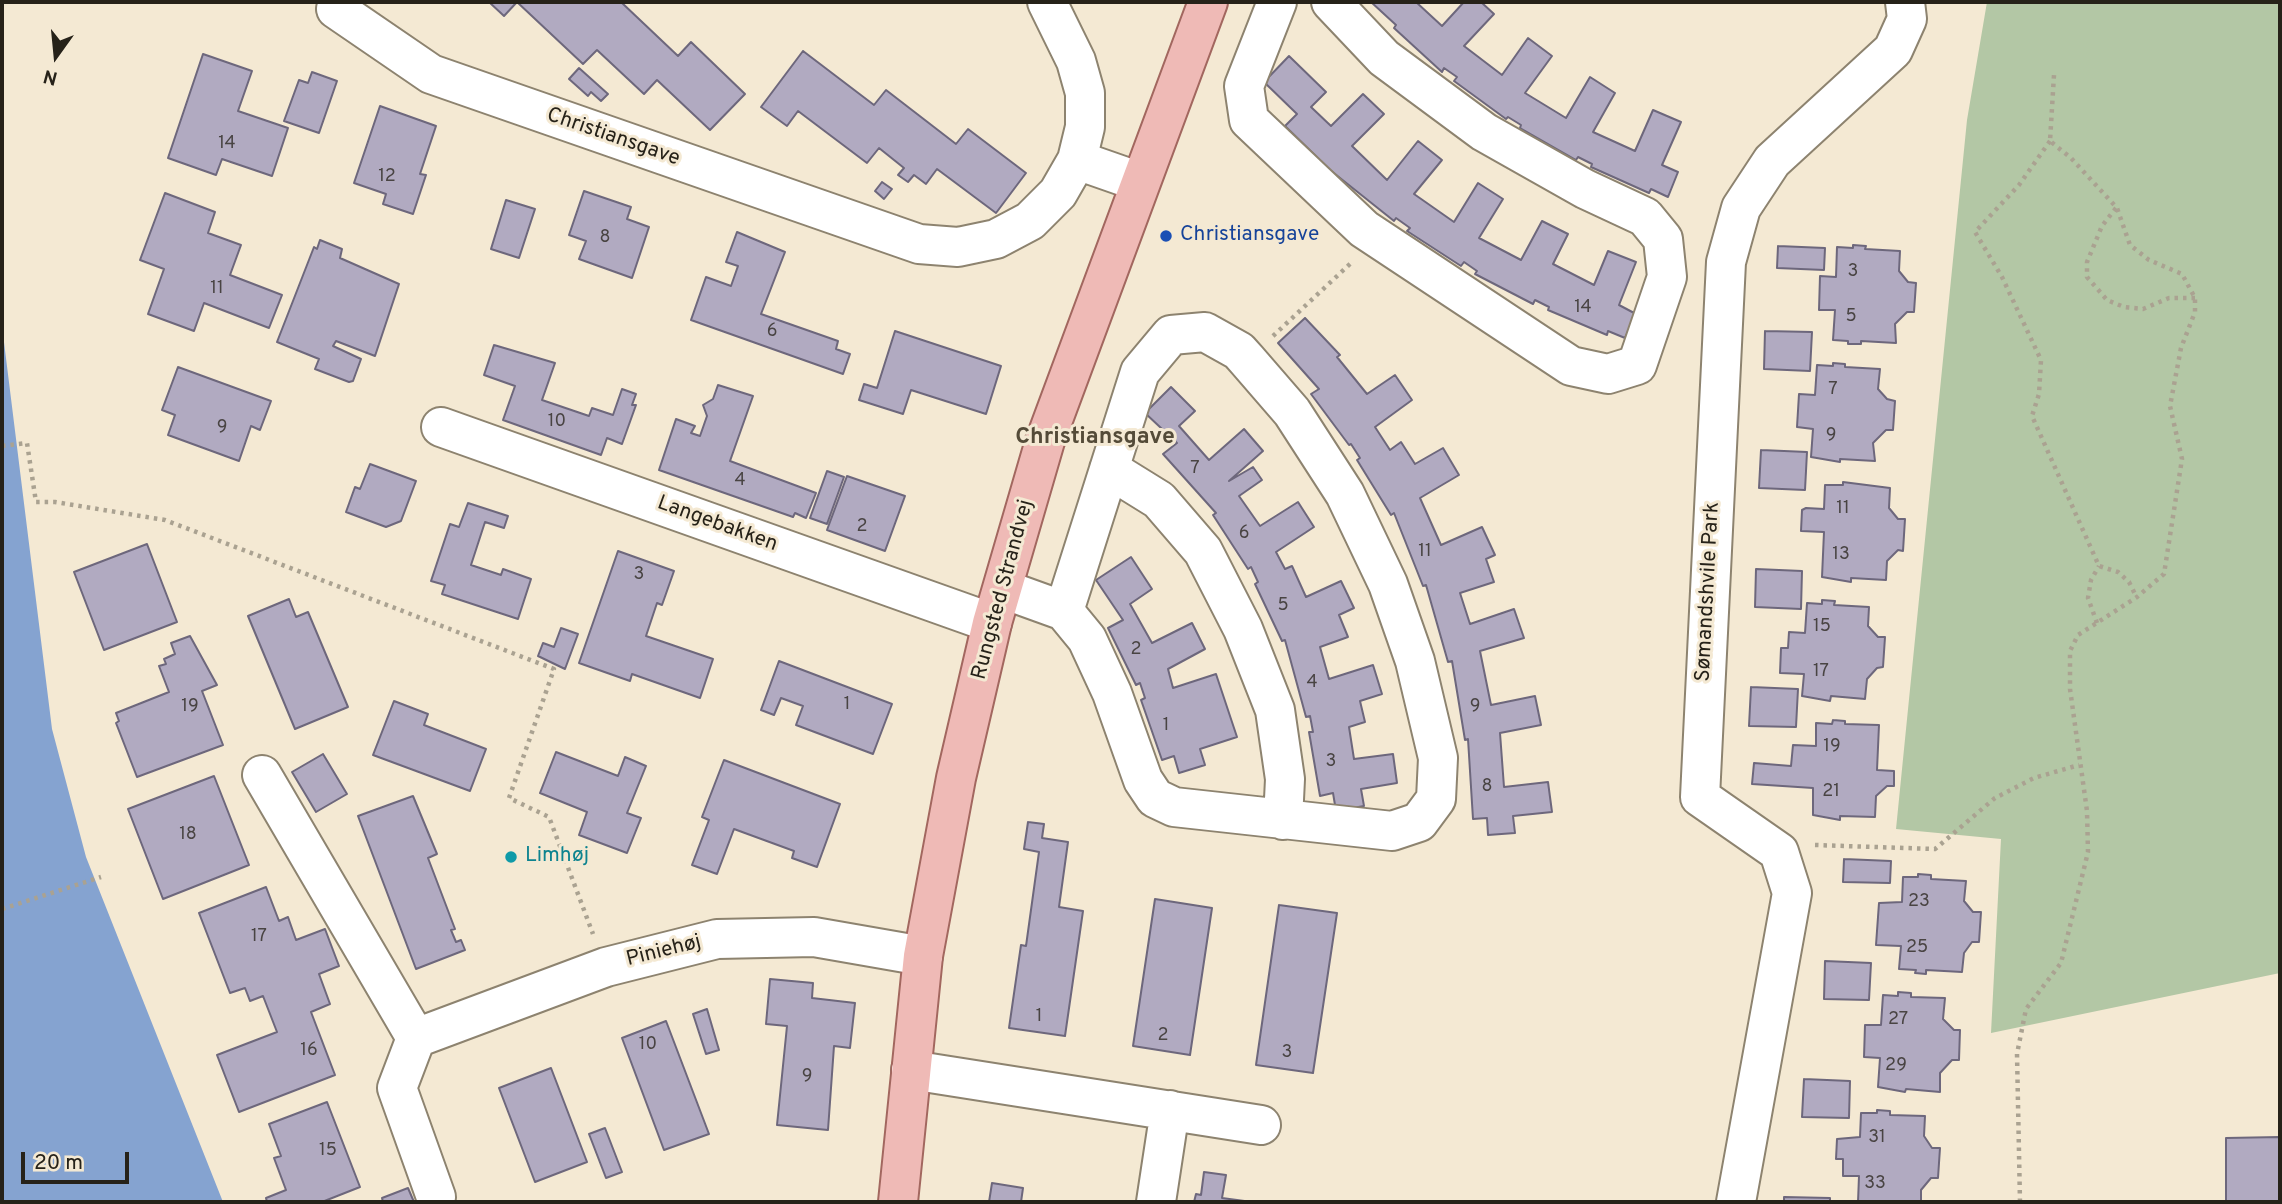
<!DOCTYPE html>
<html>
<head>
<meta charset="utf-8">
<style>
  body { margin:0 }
  #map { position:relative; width:2282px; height:1204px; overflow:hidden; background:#f4e9d3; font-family:Overpass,sans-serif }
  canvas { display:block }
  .frame { position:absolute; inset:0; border:4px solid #262219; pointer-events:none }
  .north { position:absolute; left:21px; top:21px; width:70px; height:70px; -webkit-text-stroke:5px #f4e9d3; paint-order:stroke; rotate:195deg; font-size:19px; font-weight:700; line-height:28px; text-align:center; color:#262219 }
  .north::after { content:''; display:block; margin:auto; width:24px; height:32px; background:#262219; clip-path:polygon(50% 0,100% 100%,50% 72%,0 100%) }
  .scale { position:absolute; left:21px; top:1152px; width:108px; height:32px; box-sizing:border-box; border:4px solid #262219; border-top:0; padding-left:9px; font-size:21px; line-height:24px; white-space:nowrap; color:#262219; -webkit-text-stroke:5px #f4e9d3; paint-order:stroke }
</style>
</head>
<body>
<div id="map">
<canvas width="2282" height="1204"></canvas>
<div class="frame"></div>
<div class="north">N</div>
<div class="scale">20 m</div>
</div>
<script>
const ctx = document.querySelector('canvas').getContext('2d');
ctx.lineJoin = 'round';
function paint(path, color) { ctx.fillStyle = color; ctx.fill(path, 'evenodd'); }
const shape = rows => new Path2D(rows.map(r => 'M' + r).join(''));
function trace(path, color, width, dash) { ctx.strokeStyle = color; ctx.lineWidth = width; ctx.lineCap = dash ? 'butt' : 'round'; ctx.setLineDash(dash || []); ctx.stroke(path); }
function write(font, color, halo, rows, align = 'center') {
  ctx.font = font + ' Overpass,sans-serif'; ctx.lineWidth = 6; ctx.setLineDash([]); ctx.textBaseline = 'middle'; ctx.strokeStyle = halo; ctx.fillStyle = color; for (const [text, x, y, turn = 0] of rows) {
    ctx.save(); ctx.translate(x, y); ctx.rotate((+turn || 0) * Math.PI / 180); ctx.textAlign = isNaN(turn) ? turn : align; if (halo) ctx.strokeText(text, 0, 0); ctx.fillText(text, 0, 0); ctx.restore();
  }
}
const green = shape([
  [1987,2,2280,2,2280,973,1991,1033,2001,839,1896,829,1967,120]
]);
const water = shape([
  [2,326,52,729,86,857,223,1202,2,1202]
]);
const building = shape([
  [489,2,621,2,678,56,691,42,745,94,710,130,657,80,644,94,597,50,583,64,517,2,504,16,489,2],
  [1371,2,1416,2,1442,26,1464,2,1481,2,1494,14,1464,46,1502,75,1528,38,1552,56,1525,93,1566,118,1590,77,1615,93,1593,132,1635,151,1653,110,1681,122,1662,165,1678,172,1668,197,1651,189,1649,193,1591,167,1592,164,1578,157,1576,160,1520,128,1521,125,1508,117,1506,119,1454,81,1457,77,1444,68,1442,72,1394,28,1396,25,1371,2],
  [803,51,874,105,886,90,956,144,968,129,1026,173,996,213,937,169,926,184,914,175,908,182,898,175,904,168,879,148,867,163,798,111,787,126,761,107,803,51],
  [203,54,252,71,238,111,288,128,272,176,222,159,216,175,168,158,203,54],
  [1289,56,1326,92,1311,107,1331,126,1363,94,1384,114,1352,146,1387,180,1418,141,1442,160,1414,194,1454,222,1478,183,1503,199,1479,238,1521,260,1542,221,1568,234,1553,264,1594,285,1608,251,1636,262,1619,305,1636,314,1625,338,1608,331,1607,335,1548,310,1549,307,1535,300,1533,304,1475,274,1477,271,1464,262,1461,266,1407,231,1410,228,1396,218,1394,221,1330,170,1285,126,1297,114,1264,82,1289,56],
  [579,68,608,94,601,101,591,92,588,96,569,79,579,68],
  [312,72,337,81,319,133,284,121,299,80,308,83,312,72],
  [380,106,436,126,420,174,426,175,413,214,383,204,386,194,354,183,380,106],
  [882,182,892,189,884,199,875,191,882,182],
  [584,191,631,207,627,219,649,227,632,278,579,259,586,241,569,235,584,191],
  [165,193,215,212,208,233,241,245,230,275,282,295,269,328,204,303,194,331,148,314,164,269,140,260,165,193],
  [506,200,535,209,519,258,491,249,506,200],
  [737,232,785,252,761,314,838,341,836,349,850,354,843,374,691,320,706,277,731,286,738,266,726,262,737,232],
  [320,240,342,249,340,258,399,284,375,356,336,341,333,346,361,359,353,381,349,382,315,369,319,359,277,342,314,247,317,249,320,240],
  [1853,245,1866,246,1865,249,1900,251,1899,271,1908,282,1916,283,1914,312,1907,312,1895,324,1896,343,1861,341,1861,344,1848,344,1848,341,1833,340,1835,310,1819,310,1820,276,1836,277,1837,247,1853,248,1853,245],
  [1778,246,1825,248,1824,270,1777,268,1778,246],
  [1305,318,1340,355,1337,357,1367,394,1395,375,1412,400,1375,427,1390,450,1401,442,1415,464,1443,448,1459,475,1420,498,1441,545,1482,527,1495,555,1486,559,1494,582,1460,593,1470,624,1514,609,1524,638,1480,651,1491,705,1535,696,1541,725,1500,733,1504,787,1548,782,1552,812,1513,816,1515,833,1488,835,1487,818,1473,819,1468,739,1465,740,1452,661,1448,662,1426,585,1423,586,1394,513,1391,515,1357,460,1360,458,1351,444,1349,445,1311,394,1319,389,1278,343,1305,318],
  [895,331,1001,366,986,414,911,390,903,414,859,400,864,384,877,388,895,331],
  [1765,331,1812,332,1810,371,1764,369,1765,331],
  [494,345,555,363,542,400,589,416,592,408,613,415,622,389,636,394,632,405,636,405,622,444,607,438,601,455,503,420,515,386,484,375,494,345],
  [1833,363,1845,364,1845,367,1880,369,1878,389,1887,399,1895,401,1893,430,1886,430,1873,443,1875,461,1840,459,1840,462,1811,457,1813,429,1797,427,1799,394,1815,395,1817,365,1833,366,1833,363],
  [178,367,271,401,260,430,251,426,239,461,168,435,175,415,162,410,178,367],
  [718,385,753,396,730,461,816,493,806,518,795,513,793,517,659,470,676,419,695,426,691,433,700,436,707,416,703,405,713,399,718,385],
  [1171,387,1195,411,1179,426,1209,460,1244,429,1263,451,1229,481,1253,467,1262,480,1239,496,1260,526,1298,502,1314,527,1276,552,1285,569,1292,566,1306,597,1341,581,1354,608,1339,615,1348,637,1320,647,1329,679,1373,665,1382,694,1360,701,1365,722,1349,727,1354,759,1393,754,1397,783,1361,789,1364,806,1336,811,1333,793,1320,796,1309,732,1313,732,1310,716,1306,717,1285,640,1282,641,1255,584,1258,582,1251,567,1248,569,1213,515,1216,513,1163,454,1177,443,1145,413,1171,387],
  [1761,450,1807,452,1805,490,1759,488,1761,450],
  [370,464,416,481,401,521,386,527,346,512,355,487,360,489,370,464],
  [827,471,844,477,827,524,810,518,827,471],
  [847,476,905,496,885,551,827,530,847,476],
  [1843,482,1890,488,1889,508,1898,519,1905,519,1903,551,1898,550,1887,561,1886,580,1851,578,1851,582,1822,577,1824,532,1801,531,1802,510,1806,508,1824,509,1825,485,1843,485,1843,482],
  [468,503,508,516,504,528,485,522,471,565,501,575,503,569,531,579,518,619,442,594,445,585,431,581,450,524,459,527,468,503],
  [147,544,177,622,104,650,74,572,147,544],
  [618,551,674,571,662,605,657,603,646,636,713,659,700,698,632,674,630,681,579,663,618,551],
  [1131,557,1152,589,1130,604,1152,643,1192,623,1205,649,1168,669,1173,688,1216,674,1237,737,1200,749,1205,765,1179,773,1174,756,1162,760,1141,700,1145,698,1140,683,1136,685,1108,628,1123,620,1096,580,1131,557],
  [1756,569,1802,571,1801,609,1755,607,1756,569],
  [289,599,296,617,308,612,348,707,295,729,248,616,289,599],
  [1822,600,1835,601,1834,605,1869,607,1868,626,1878,637,1885,637,1883,667,1877,668,1867,679,1865,699,1831,696,1830,701,1802,696,1804,674,1780,673,1781,648,1788,648,1789,632,1805,633,1807,603,1822,604,1822,600],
  [561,628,578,634,565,669,538,656,543,643,554,647,561,628],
  [190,636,217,685,202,691,223,745,137,777,116,723,119,721,116,713,169,692,159,666,166,664,164,659,175,654,171,643,190,636],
  [779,661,892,704,873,754,796,725,803,706,781,698,774,715,761,710,779,661],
  [1751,687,1798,689,1796,727,1749,726,1751,687],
  [394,701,428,714,424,725,486,749,470,791,373,755,394,701],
  [1833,720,1845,721,1845,724,1879,725,1877,770,1894,771,1894,786,1887,786,1876,796,1875,817,1840,816,1840,820,1813,815,1813,788,1752,784,1754,763,1791,766,1793,745,1816,746,1816,723,1832,724,1833,720],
  [556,752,618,776,625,757,646,766,627,813,641,818,627,853,579,835,587,812,540,793,556,752],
  [323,754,347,794,316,812,292,772,323,754],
  [724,760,840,804,817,867,792,858,794,851,734,829,717,874,692,865,709,820,702,817,724,760],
  [214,776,249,865,163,899,128,809,214,776],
  [413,796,437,854,428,858,455,929,451,930,456,942,461,940,465,950,416,969,358,816,413,796],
  [1028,822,1044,824,1042,838,1068,842,1059,907,1083,911,1065,1036,1009,1028,1021,945,1026,946,1039,852,1024,849,1028,822],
  [1844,859,1891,861,1890,883,1843,882,1844,859],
  [1918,874,1931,875,1931,879,1966,881,1964,901,1973,912,1981,912,1979,942,1972,942,1964,953,1962,972,1926,970,1926,974,1915,973,1916,970,1899,969,1901,946,1876,945,1879,903,1902,902,1903,877,1918,877,1918,874],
  [266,887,279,921,288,917,296,940,325,929,339,966,319,974,330,1004,311,1012,335,1075,239,1112,217,1055,277,1032,263,996,250,1001,245,988,230,993,199,913,266,887],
  [1155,899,1212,908,1190,1055,1133,1046,1155,899],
  [1279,905,1337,913,1313,1073,1256,1065,1279,905],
  [1825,961,1871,963,1869,1000,1824,999,1825,961],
  [770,979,813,983,812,998,855,1003,850,1048,834,1046,828,1130,777,1125,787,1026,766,1024,770,979],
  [1898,992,1911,993,1911,997,1945,998,1943,1019,1954,1030,1960,1030,1959,1060,1952,1060,1940,1073,1940,1092,1906,1089,1905,1092,1878,1087,1880,1058,1864,1057,1865,1025,1881,1025,1883,995,1898,996,1898,992],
  [707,1009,719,1050,706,1054,693,1014,707,1009],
  [666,1021,709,1134,664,1150,622,1038,666,1021],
  [551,1068,587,1162,535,1182,499,1088,551,1068],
  [1804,1079,1850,1081,1849,1118,1802,1117,1804,1079],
  [327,1102,360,1187,322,1202,267,1202,266,1198,286,1190,274,1158,281,1156,269,1124,327,1102],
  [1877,1110,1890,1111,1890,1115,1925,1116,1924,1136,1932,1148,1940,1148,1938,1178,1931,1178,1921,1190,1921,1202,1858,1202,1859,1176,1843,1176,1843,1159,1836,1159,1837,1139,1860,1137,1861,1113,1877,1113,1877,1110],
  [605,1128,622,1172,606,1178,589,1134,605,1128],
  [2280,1137,2280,1202,2226,1202,2226,1138,2280,1137],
  [1204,1172,1226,1175,1222,1198,1252,1202,1194,1202,1196,1194,1201,1195,1204,1172],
  [992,1183,1023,1188,1021,1202,989,1202,992,1183],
  [408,1188,414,1202,383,1202,382,1198,408,1188],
  [1784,1197,1830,1198,1830,1202,1784,1202,1784,1197]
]);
const path = shape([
  [2050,141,2019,185,1975,232,2002,277,2041,360,2039,394,2032,416,2099,566,2118,572,2129,582,2136,596],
  [2116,208,2102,226,2087,262,2087,277,2107,300,2124,307,2143,309,2169,298,2195,298],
  [1273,336,1351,263],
  [2,446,27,443,36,502,55,502,165,520,554,669,509,798,549,817,593,934],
  [2097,623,2088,598,2091,580,2099,566],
  [1815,845,1935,849,1995,798,2034,778,2079,765],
  [2,909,101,877],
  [2020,1202,2017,1054,2026,1009,2061,963,2088,852,2087,811,2070,689,2070,651,2078,635,2137,597,2164,574,2182,459,2170,406,2181,348,2195,312,2195,298,2182,274,2149,260,2130,245,2117,208,2071,158,2050,141,2054,75]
]);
const minor = shape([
  [1277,2,1244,86,1249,120,1364,229,1571,366,1608,374,1637,365,1667,277,1663,239,1645,217,1585,189,1484,132,1384,58,1331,2],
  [336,9,431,74,919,244,958,247,996,239,1030,221,1058,193,1077,160,1085,127,1085,93,1076,61,1047,2],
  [1077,160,1140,182],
  [441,427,992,623],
  [1109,469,1159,500,1203,551,1243,629,1275,710,1285,779,1283,820],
  [1003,589,1064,611,1087,639,1112,693,1143,780,1155,798,1174,807,1392,831,1419,822,1436,799,1438,758,1415,661,1388,584,1345,494,1292,412,1247,360,1239,351,1205,332,1171,335,1140,372,1064,611],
  [262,775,416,1038,606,967,717,939,814,937,923,956],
  [416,1038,397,1088,436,1197],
  [911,1070,1261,1125],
  [1156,1202,1170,1110],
  [1736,1202,1792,893,1779,852,1700,797,1726,262,1741,208,1772,161,1893,50,1907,19,1905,2]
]);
const major = shape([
  [898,1202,923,956,956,778,992,623,1045,441,1208,2]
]);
const markers = [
  [1166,236,7,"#1a4fb4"],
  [511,857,7,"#0f9aa8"]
];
const numberNames = [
  ["14",227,144],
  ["12",387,177],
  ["8",605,238],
  ["3",1853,272],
  ["11",217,289],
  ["14",1583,308],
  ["5",1851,317],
  ["6",772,332],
  ["7",1833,390],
  ["10",557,422],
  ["9",222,428],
  ["9",1831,436],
  ["7",1195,469],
  ["4",740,481],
  ["11",1843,509],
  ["2",862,527],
  ["6",1244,534],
  ["11",1425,552],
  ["13",1841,555],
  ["3",639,575],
  ["5",1283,606],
  ["15",1822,627],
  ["2",1136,650],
  ["17",1821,672],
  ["4",1312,683],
  ["1",847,705],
  ["19",190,707],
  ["9",1475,707],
  ["1",1166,726],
  ["19",1832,747],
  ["3",1331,762],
  ["8",1487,787],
  ["21",1831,792],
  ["18",188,835],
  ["23",1919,902],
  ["17",259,937],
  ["25",1917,948],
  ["1",1039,1017],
  ["27",1898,1020],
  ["2",1163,1036],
  ["10",648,1045],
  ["16",309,1051],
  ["3",1287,1053],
  ["29",1896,1066],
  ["9",807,1077],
  ["31",1877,1138],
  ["15",328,1151],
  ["33",1875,1184]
];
const streetNames = [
  ["Christiansgave",613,138,19],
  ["Langebakken",717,525,20],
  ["Rungsted Strandvej",1004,590,-75],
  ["Sømandshvile Park",1709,592,-87],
  ["Piniehøj",664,952,-14]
];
const transitNames = [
  ["Christiansgave",1180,236]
];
const cultureNames = [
  ["Limhøj",525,857]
];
const neighbourhoodNames = [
  ["Christiansgave",1095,438]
];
paint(green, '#b3c7a5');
paint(water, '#85a3d0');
paint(building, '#b1aac1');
trace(building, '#6d677c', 2);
trace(minor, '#8d836f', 42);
trace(major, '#a2675f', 42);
trace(path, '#aaa291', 4.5, [3.5, 5]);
trace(minor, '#fff', 38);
trace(major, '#efbab6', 38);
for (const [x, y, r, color] of markers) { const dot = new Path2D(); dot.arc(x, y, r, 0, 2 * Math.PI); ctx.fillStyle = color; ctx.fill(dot); trace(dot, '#f4e9d3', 2.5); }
write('18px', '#494443', null, numberNames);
write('21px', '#262219', '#f4e9d3', streetNames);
write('21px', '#164399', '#f4e9d3', transitNames, 'left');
write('21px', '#0d838f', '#f4e9d3', cultureNames, 'left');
write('bold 23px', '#544b38', '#f4e9d3', neighbourhoodNames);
</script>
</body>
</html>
